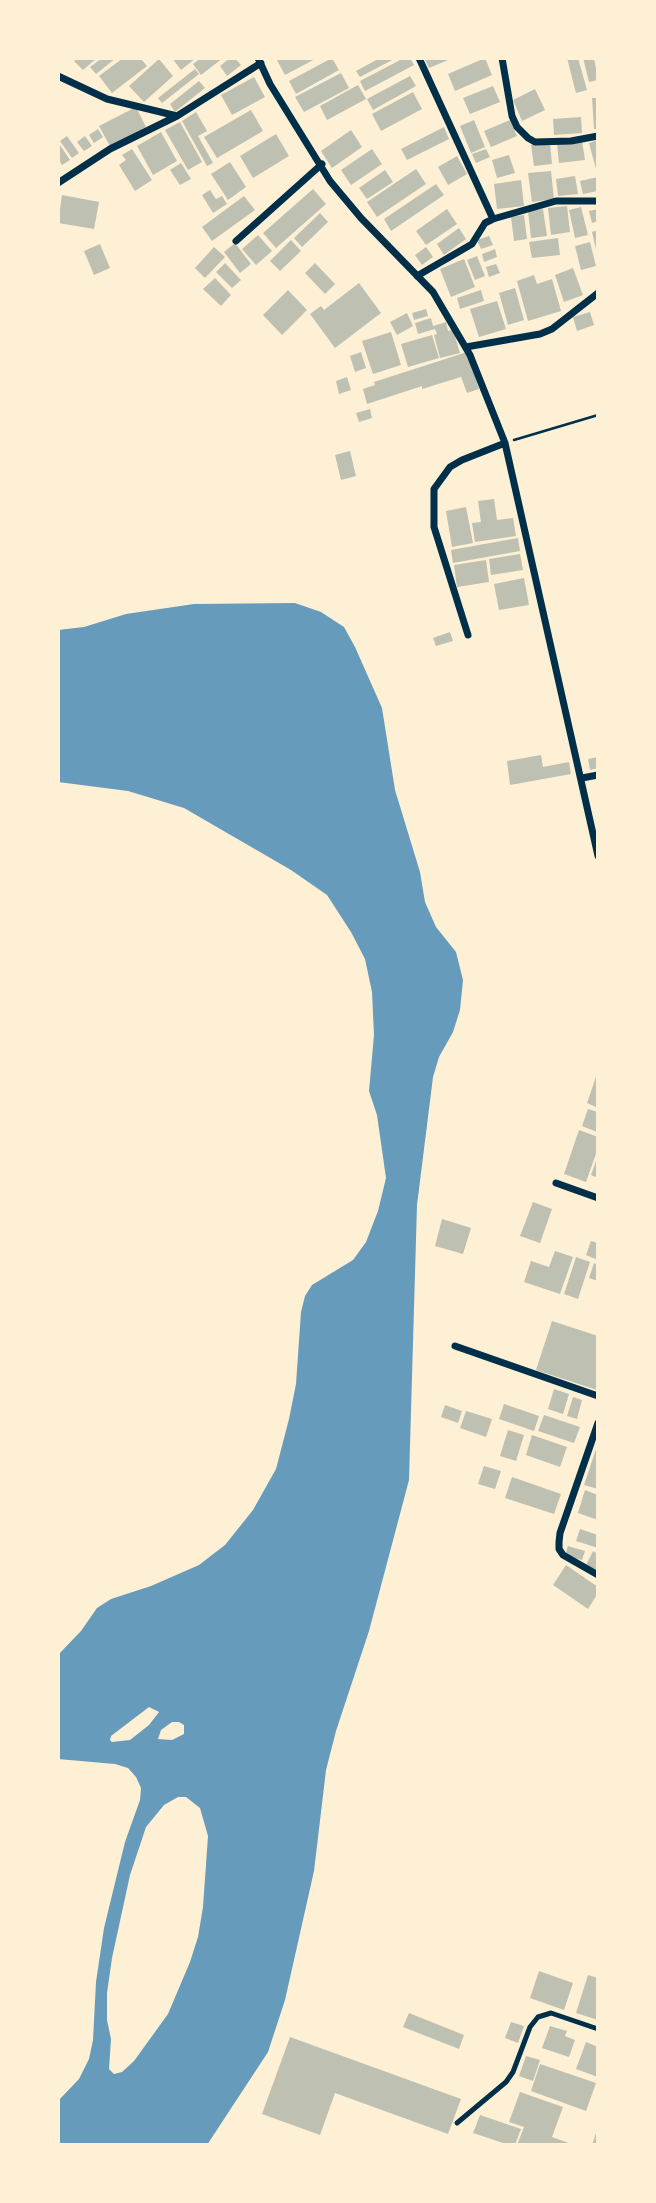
<!DOCTYPE html>
<html>
<head>
<meta charset="utf-8">
<style>
  body { margin:0 }
  #map { position:relative; width:656px; height:2203px; overflow:hidden; background:#fdf0d5; font-family:"Noto Sans",sans-serif }
  canvas { display:block }
  .frame { position:absolute; inset:0; border:60px solid #fdf0d5; pointer-events:none }
</style>
</head>
<body>
<div id="map">
<canvas width="656" height="2203"></canvas>
<div class="frame"></div>
</div>
<script>
const ctx = document.querySelector('canvas').getContext('2d');
ctx.lineJoin = 'round';
function paint(path, color) { ctx.fillStyle = color; ctx.fill(path, 'evenodd'); }
const shape = rows => new Path2D(rows.map(r => 'M' + r).join(''));
function trace(path, color, width, dash) { ctx.strokeStyle = color; ctx.lineWidth = width; ctx.lineCap = dash ? 'butt' : 'round'; ctx.setLineDash(dash || []); ctx.stroke(path); }
const water = shape([
  [295,603,321,612,344,627,355,647,382,708,395,790,420,872,425,902,436,927,456,952,463,980,460,1010,453,1032,439,1057,433,1077,417,1205,409,1480,369,1631,336,1731,326,1770,314,1871,285,2000,268,2052,207,2145,58,2145,58,2101,79,2079,89,2059,93,2040,96,1982,104,1928,125,1842,140,1800,141,1788,136,1777,128,1768,115,1764,58,1759,58,1655,81,1631,97,1608,111,1599,151,1586,199,1565,225,1545,253,1510,276,1469,289,1419,296,1384,301,1312,305,1296,312,1285,353,1260,366,1242,378,1211,386,1178,377,1115,369,1091,374,1035,372,992,365,959,351,932,327,895,291,870,184,808,128,791,58,782,58,630,84,627,126,614,194,604],
  [149,1707,159,1712,149,1725,130,1740,112,1742,110,1740,111,1736],
  [172,1722,179,1722,184,1725,184,1734,172,1740,158,1739,161,1730],
  [178,1797,186,1797,200,1808,208,1836,203,1907,198,1937,190,1962,168,2014,134,2061,122,2072,114,2074,109,2069,111,2039,107,2020,107,1993,112,1958,130,1875,146,1827,164,1805]
]);
const building = shape([
  [78,58,97,58,83,70,74,61],
  [102,58,116,58,96,74,90,67],
  [123,58,140,58,147,66,112,93,99,76],
  [172,58,196,58,181,70],
  [201,58,223,58,201,75,193,64],
  [230,58,235,58,241,65,227,76,220,66],
  [281,58,317,58,285,75,277,60],
  [332,58,339,70,296,94,289,81],
  [380,58,396,58,360,77,356,71],
  [404,58,410,58,414,65,365,91,360,81],
  [424,58,453,58,429,68],
  [485,58,492,75,455,91,448,74],
  [567,58,578,58,587,90,576,93],
  [583,58,594,58,598,80,589,82],
  [159,59,173,76,144,102,129,86],
  [195,69,199,74,162,103,158,98],
  [341,73,349,88,304,112,295,97],
  [410,76,416,86,373,110,367,99],
  [254,77,265,97,232,115,221,95],
  [199,81,205,88,175,112,170,104],
  [358,85,366,99,327,120,320,106],
  [493,86,500,102,470,114,463,98],
  [535,89,545,110,522,121,513,100],
  [413,92,422,109,381,131,372,114],
  [592,98,598,98,598,129,594,129],
  [136,107,146,127,110,146,99,126],
  [251,110,263,131,217,158,204,137],
  [196,112,207,131,198,136,213,163,207,166,182,121],
  [581,117,582,133,554,135,553,119],
  [474,120,485,147,471,153,460,126],
  [510,120,517,136,491,147,484,131],
  [180,122,202,162,188,170,165,130],
  [444,127,449,139,407,160,401,149],
  [98,129,103,137,94,143,89,135],
  [351,130,362,147,332,168,321,151],
  [161,132,177,161,153,175,137,146],
  [276,134,289,156,253,178,240,156],
  [67,136,79,153,72,158,60,141],
  [85,136,92,146,84,151,77,142],
  [598,140,598,169,596,169,589,143],
  [582,141,585,160,559,163,557,144],
  [58,142,70,160,62,165,58,158],
  [550,143,552,164,534,166,531,145],
  [132,149,152,180,135,191,119,165,126,160,122,155],
  [372,149,382,164,351,185,341,170],
  [486,149,490,157,476,163,472,154],
  [509,155,515,173,497,178,492,160],
  [457,156,467,174,448,185,438,167],
  [230,162,246,187,228,200,211,174],
  [181,163,191,179,180,185,170,170],
  [416,169,426,184,377,217,367,202],
  [385,170,393,182,367,199,359,188],
  [551,171,554,199,532,202,528,173],
  [575,176,578,194,558,196,556,179],
  [598,177,598,191,583,194,580,181],
  [521,180,524,206,497,209,494,184],
  [436,184,444,195,391,231,384,219],
  [313,189,326,204,276,248,263,233],
  [210,190,216,199,222,196,227,204,213,213,202,195],
  [62,195,99,202,94,229,58,223],
  [244,196,255,210,212,241,202,227],
  [567,206,570,232,551,235,548,208],
  [581,207,588,235,575,238,569,210],
  [447,209,457,224,426,245,416,231],
  [543,209,547,236,531,238,528,211],
  [598,209,598,221,592,223,589,211],
  [320,213,328,222,302,247,294,238],
  [524,215,527,239,514,241,511,217],
  [459,228,466,239,444,255,437,244],
  [598,230,598,254,597,254,592,232],
  [258,235,272,251,256,265,242,249],
  [489,236,493,245,481,249,477,240],
  [558,238,560,255,532,258,529,242],
  [291,240,301,251,280,271,270,261],
  [590,242,596,266,581,270,575,246],
  [235,243,251,264,240,273,224,252],
  [100,244,110,268,94,275,84,251],
  [214,247,225,257,205,278,195,268],
  [426,247,433,257,422,265,415,255],
  [495,249,497,257,484,262,482,254],
  [477,256,485,276,475,280,467,260],
  [464,259,475,287,451,297,440,269],
  [225,263,241,280,232,288,216,272],
  [315,263,335,284,325,294,305,273],
  [496,264,500,273,489,277,486,267],
  [573,268,583,295,564,302,555,275],
  [534,275,537,284,552,279,561,311,528,321,517,281],
  [215,278,231,295,221,306,203,289],
  [359,283,381,313,335,348,310,314,321,306,324,310],
  [515,288,524,320,508,325,499,293],
  [288,290,307,310,282,335,263,315],
  [481,290,484,301,460,309,457,298],
  [497,301,506,329,479,337,470,309],
  [426,309,428,316,414,320,412,313],
  [590,312,594,325,577,331,573,317],
  [407,313,413,326,397,335,390,322],
  [431,318,433,326,446,322,448,331,453,330,460,353,440,358,434,335,437,334,435,329,418,334,415,323],
  [391,332,401,365,373,374,362,341],
  [432,335,439,358,408,367,401,344],
  [361,352,366,368,355,372,350,356],
  [467,352,479,389,467,393,461,377,422,389,422,386,367,404,363,389,375,385,374,382],
  [347,377,351,390,339,394,336,381],
  [370,409,372,418,359,422,356,413],
  [350,451,356,476,341,480,335,455],
  [494,499,497,520,513,518,516,536,475,542,472,523,481,522,478,501],
  [466,507,473,543,452,547,446,511],
  [518,538,520,551,453,563,451,550],
  [520,554,523,570,491,575,489,559],
  [486,560,489,582,457,587,454,565],
  [524,578,529,605,499,610,494,584],
  [450,632,453,641,436,646,433,638],
  [541,755,543,767,569,762,571,774,510,785,507,761],
  [598,757,598,768,590,770,588,759],
  [598,1071,598,1108,587,1103],
  [588,1109,598,1112,597,1132,582,1126],
  [579,1130,598,1137,598,1148,586,1182,564,1174],
  [598,1155,598,1178,591,1175],
  [533,1202,552,1209,540,1243,520,1236],
  [442,1219,471,1228,463,1254,435,1246],
  [591,1241,598,1243,598,1260,586,1255],
  [555,1251,573,1257,560,1294,524,1282,531,1261,549,1267],
  [576,1257,590,1262,578,1299,564,1294],
  [594,1263,598,1265,598,1281,589,1278],
  [552,1321,598,1336,597,1390,536,1370],
  [554,1389,569,1394,563,1414,548,1409],
  [573,1397,582,1400,577,1419,567,1416],
  [504,1404,539,1416,534,1431,499,1419],
  [445,1405,462,1411,458,1423,441,1417],
  [466,1411,492,1419,486,1437,460,1428],
  [544,1415,580,1427,574,1443,538,1431],
  [508,1430,524,1435,516,1461,500,1456],
  [532,1435,567,1447,560,1467,526,1455],
  [596,1449,598,1450,598,1489,584,1485],
  [484,1466,501,1471,495,1489,478,1484],
  [512,1477,561,1494,554,1514,505,1498],
  [585,1490,598,1495,598,1520,578,1513],
  [580,1529,598,1535,598,1548,576,1541],
  [568,1546,585,1551,582,1560,565,1555],
  [593,1551,598,1554,598,1571,586,1565],
  [566,1565,598,1587,598,1593,588,1609,553,1585],
  [539,1971,573,1983,564,2010,530,1998],
  [588,1975,598,1978,598,2020,576,2013],
  [409,2013,464,2035,459,2049,403,2027],
  [511,2022,524,2026,518,2043,505,2038],
  [550,2026,567,2031,565,2036,575,2040,569,2057,542,2048],
  [290,2037,461,2099,448,2134,335,2093,320,2135,262,2114],
  [586,2042,598,2047,598,2077,576,2069],
  [526,2056,540,2060,533,2081,519,2076],
  [540,2064,596,2083,586,2111,531,2091],
  [520,2092,563,2107,552,2137,574,2145,517,2145,524,2127,509,2122],
  [480,2115,521,2129,515,2145,509,2145,473,2133],
  [598,2127,598,2145,592,2145]
]);
const path = shape([
  [514,440,598,415]
]);
const service = shape([
  [457,2123,506,2082,513,2072,530,2027,538,2017,551,2013,598,2029]
]);
const minor = shape([
  [258,58,270,84,330,181,361,218,433,292,470,355,505,443,598,856],
  [419,58,493,219],
  [502,58,512,116,517,127,528,138,535,142,571,141,598,136],
  [58,76,107,99,177,116],
  [58,183,110,149,177,116,261,63],
  [236,241,322,164],
  [417,276,472,244,485,223,493,219,556,201,598,201],
  [466,347,540,334,552,329,598,293],
  [468,635,434,527,434,489,450,467,462,460,505,443],
  [582,778,598,775],
  [556,1183,598,1198],
  [455,1346,598,1396],
  [598,1423,560,1533,559,1542,559,1549,563,1555,598,1575]
]);
paint(water, '#669bbc');
paint(building, '#bec0b2');
trace(path, '#003049', 2.5);
trace(service, '#003049', 5);
trace(minor, '#003049', 7);
</script>
</body>
</html>
